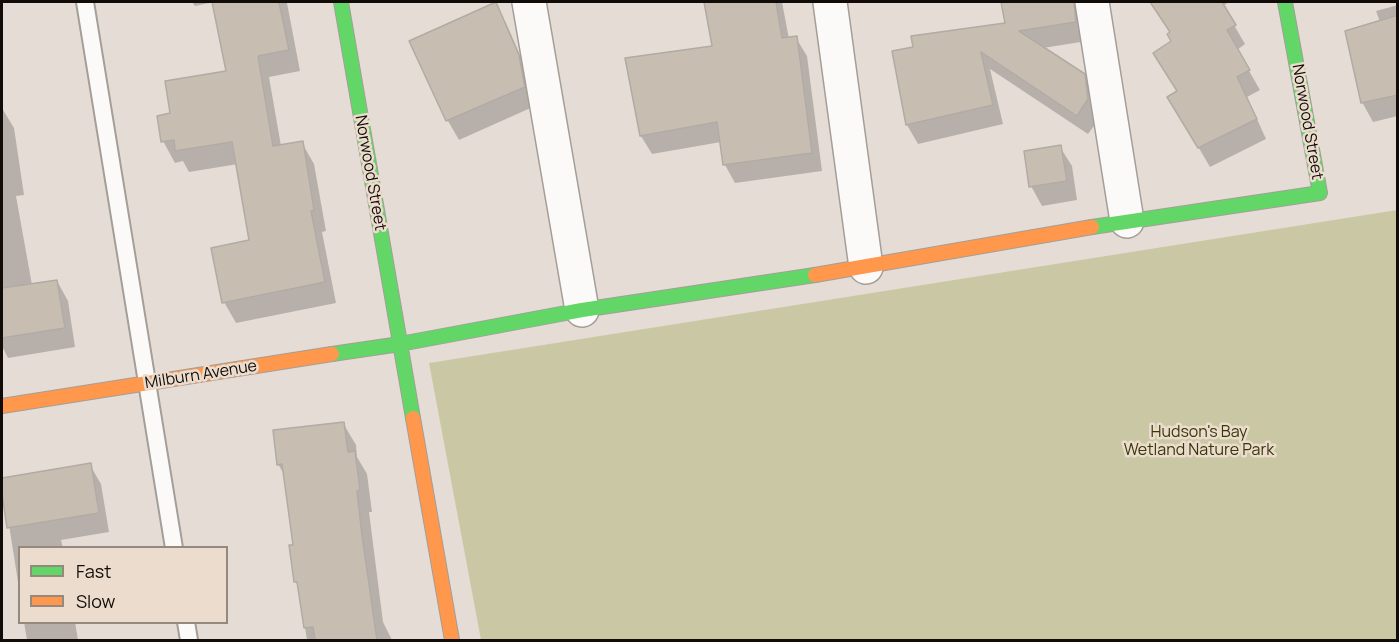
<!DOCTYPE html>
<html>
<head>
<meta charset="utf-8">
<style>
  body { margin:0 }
  #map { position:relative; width:1399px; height:642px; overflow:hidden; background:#e5ddd5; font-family:Manrope,sans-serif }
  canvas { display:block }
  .frame { position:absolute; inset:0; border:3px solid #110c08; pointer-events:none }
  .legend { position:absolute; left:18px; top:546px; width:210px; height:78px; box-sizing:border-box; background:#ecdcce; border:2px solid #94897f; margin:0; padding:8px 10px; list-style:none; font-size:18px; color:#110c08 }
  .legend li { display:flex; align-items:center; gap:12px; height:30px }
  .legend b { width:30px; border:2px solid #94897f }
</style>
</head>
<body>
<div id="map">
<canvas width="1399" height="642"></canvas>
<div class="frame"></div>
<ul class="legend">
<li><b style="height:8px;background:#63d668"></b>Fast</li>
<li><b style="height:8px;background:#ff974d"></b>Slow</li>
</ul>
</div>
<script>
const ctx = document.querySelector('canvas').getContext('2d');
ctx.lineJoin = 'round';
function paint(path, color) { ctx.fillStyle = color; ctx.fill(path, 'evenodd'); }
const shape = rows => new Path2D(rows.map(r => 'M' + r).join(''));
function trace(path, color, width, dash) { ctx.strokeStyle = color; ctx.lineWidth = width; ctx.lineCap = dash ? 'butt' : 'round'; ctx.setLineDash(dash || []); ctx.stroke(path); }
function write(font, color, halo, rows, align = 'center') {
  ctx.font = font + ' Manrope,sans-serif'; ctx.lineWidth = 5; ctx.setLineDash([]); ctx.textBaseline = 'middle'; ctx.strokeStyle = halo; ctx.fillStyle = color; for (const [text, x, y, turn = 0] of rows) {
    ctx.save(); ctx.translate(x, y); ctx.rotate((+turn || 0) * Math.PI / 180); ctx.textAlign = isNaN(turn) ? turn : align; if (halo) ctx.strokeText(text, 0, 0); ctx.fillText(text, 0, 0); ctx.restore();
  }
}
const green = shape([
  [1397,210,1397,640,481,640,429,363]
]);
const shadow = shape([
  [192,2,286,2,287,3,300,71,269,77,281,146,302,143,314,164,326,231,322,232,336,303,236,323,224,302,251,242,238,164,189,172,183,161,175,163,163,141,172,114,228,72,214,2,195,6],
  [718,2,782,2,789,39,796,38,807,56,822,171,735,183,725,165,721,142,652,154,641,136,627,60,713,47],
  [1003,2,1087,2,1085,16,1077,18,1081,42,1043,48,1083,75,1095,95,1099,119,1088,134,990,69,1003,124,918,144,907,125,894,52,1007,24],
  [1152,2,1229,2,1223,6,1245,44,1237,50,1260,90,1247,97,1266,139,1210,167,1169,97,1179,92,1173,42,1171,33],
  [495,4,506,23,529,76,535,106,459,140,448,121,411,42],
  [1398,5,1398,116,1373,122,1362,102,1380,22,1376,11],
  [2,108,14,128,24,195,16,196,32,285,57,281,68,301,75,347,8,358,2,346],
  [1060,147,1072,166,1077,200,1042,206,1031,186],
  [343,423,356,445,357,457,367,474,372,512,369,512,383,622,392,640,307,640,299,588,296,582,295,547,285,476,278,464],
  [90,465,101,484,109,532,61,540,63,548,20,548,20,595,2,480],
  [24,622,75,622,78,640,27,640]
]);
const building = shape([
  [212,2,279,2,289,50,258,56,273,146,303,141,314,210,311,211,325,282,222,303,211,248,249,240,232,142,175,151,174,140,161,142,157,116,170,113,165,81,226,71,212,2],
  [496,2,519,55,525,87,446,121,409,41,496,2],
  [704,2,776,2,782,38,797,36,812,153,723,165,717,122,640,136,625,58,712,46,704,2],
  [1001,2,1074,2,1076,22,1019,31,1085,74,1088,99,1077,116,981,52,993,105,906,125,892,51,913,47,911,36,1005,23,1001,2],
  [1150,2,1222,2,1236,25,1227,30,1250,70,1237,77,1257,119,1198,148,1167,97,1177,91,1153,53,1171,41,1167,34,1170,32,1150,2],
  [1398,15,1398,95,1361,103,1345,31,1398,15],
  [1061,145,1067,181,1029,187,1024,151,1061,145],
  [57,280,65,328,2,338,2,288,57,280],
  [344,422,348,452,355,451,360,490,357,491,362,535,377,640,315,640,313,627,304,628,297,582,294,582,289,545,293,545,282,464,277,465,273,430,344,422],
  [91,463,99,513,7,528,2,494,2,478,91,463]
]);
const lane = shape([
  [85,2,174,548],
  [186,622,189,640]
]);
const street = shape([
  [529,2,582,310],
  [830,2,866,267],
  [1092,2,1127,221]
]);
const fast = shape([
  [341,2,413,418],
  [1092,227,1320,193,1285,2],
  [332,354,400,344,582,310,815,275]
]);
const slow = shape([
  [815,275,1092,227],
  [2,406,332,354],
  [413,418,452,640]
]);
const streetNames = [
  ["Norwood Street",1307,122,80],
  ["Norwood Street",370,173,80],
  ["Milburn Avenue",201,375,-9]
];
const parkNames = [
  ["Hudson's Bay",1199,433],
  ["Wetland Nature Park",1199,451]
];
paint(green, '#cac8a4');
paint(shadow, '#0003');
paint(building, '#c8bdb1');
trace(building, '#b1aba5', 1.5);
trace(lane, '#a49e98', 20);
trace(street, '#a49e98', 36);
trace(fast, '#a49e98', 16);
trace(slow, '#a49e98', 16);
trace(lane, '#fbfaf9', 16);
trace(street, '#fbfaf9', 33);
trace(fast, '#63d668', 14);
trace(slow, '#ff974d', 14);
write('16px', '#110c08', '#ecdcce', streetNames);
write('16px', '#373809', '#ecdcce', parkNames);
</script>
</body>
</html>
